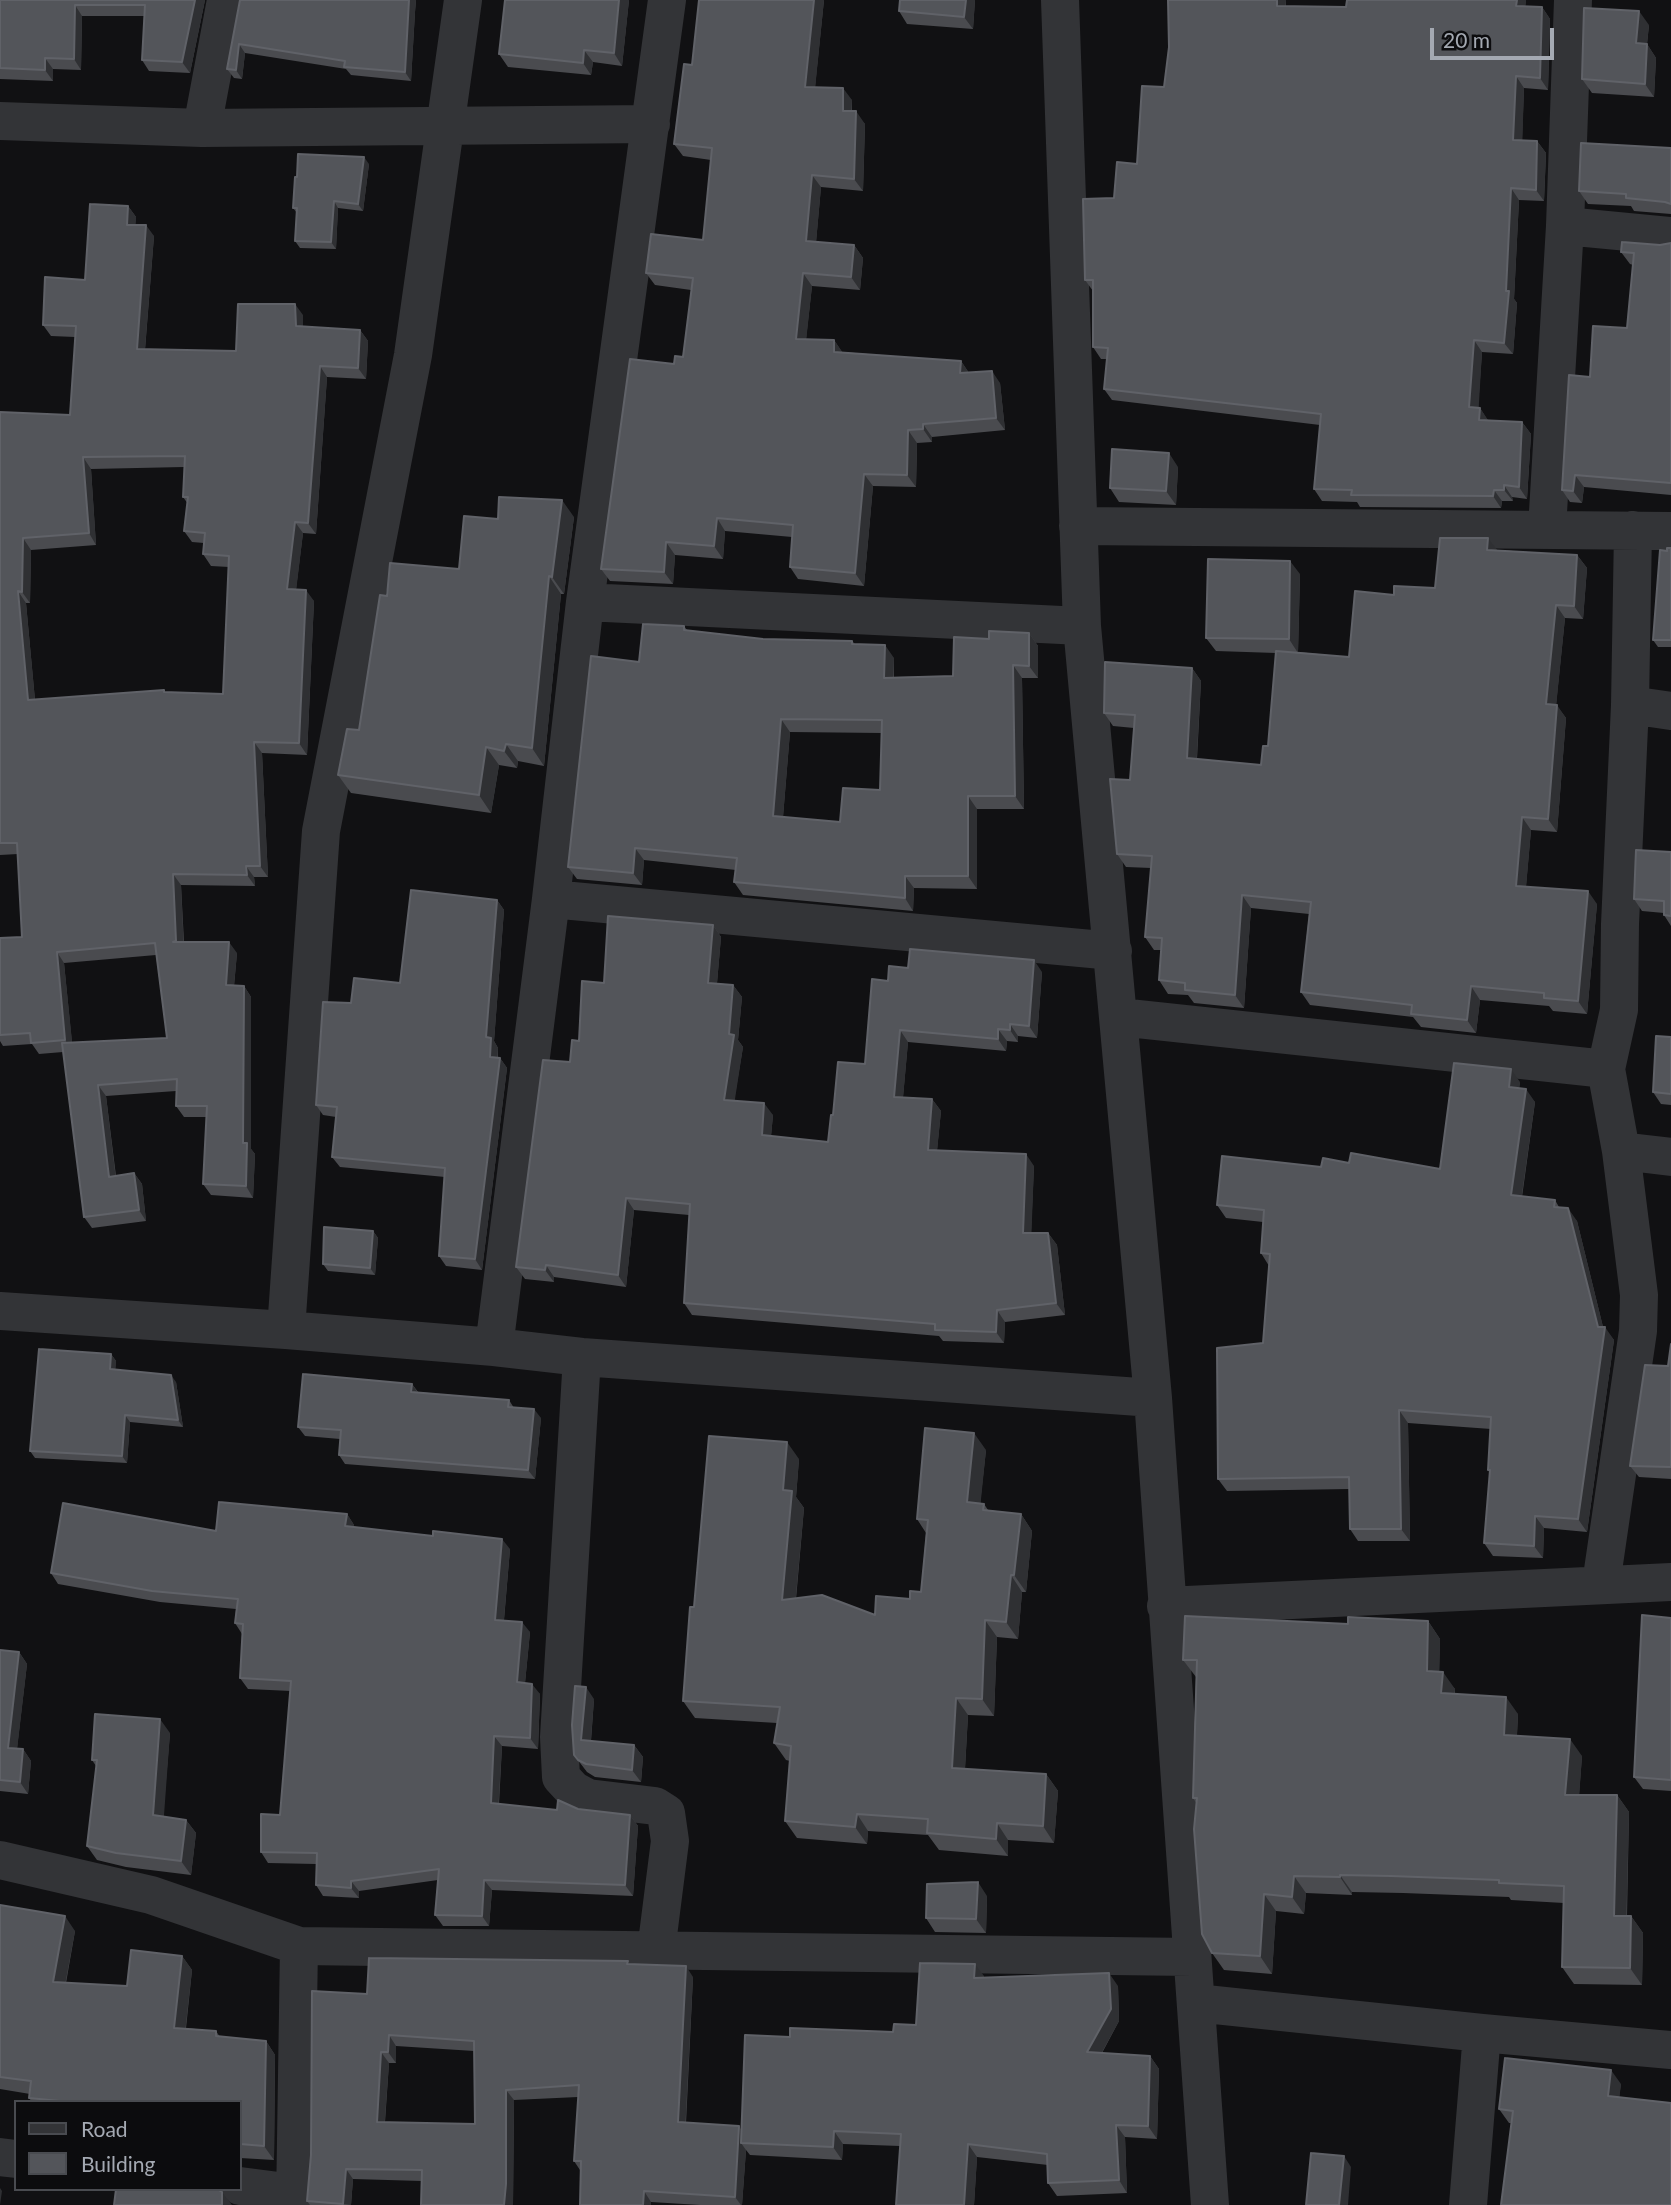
<!DOCTYPE html>
<html>
<head>
<meta charset="utf-8">
<style>
  body { margin:0 }
  #map { position:relative; width:1671px; height:2205px; overflow:hidden; background:#111113; font-family:Lato,sans-serif }
  canvas { display:block }
  .legend { position:absolute; left:14px; top:2100px; width:228px; height:91px; box-sizing:border-box; background:#0c0c0e; border:2px solid #494b50; margin:0; padding:9px 12px; list-style:none; font-size:21px; color:#a4a9b2 }
  .legend li { display:flex; align-items:center; gap:14px; height:35px }
  .legend b { width:35px; border:2px solid #494b50 }
  .scale { position:absolute; left:1430px; top:28px; width:124px; height:32px; box-sizing:border-box; border:4px solid #a4a9b2; border-top:0; padding-left:9px; font-size:21px; line-height:24px; white-space:nowrap; color:#a4a9b2; -webkit-text-stroke:5px #0c0c0e; paint-order:stroke }
</style>
</head>
<body>
<div id="map">
<canvas width="1671" height="2205"></canvas>
<ul class="legend">
<li><b style="height:9px;background:#333437"></b>Road</li>
<li><b style="height:19px;background:#53555a"></b>Building</li>
</ul>
<div class="scale">20 m</div>
</div>
<script>
const ctx = document.querySelector('canvas').getContext('2d');
ctx.lineJoin = 'round';
const shape = rows => new Path2D(rows.map(r => 'M' + r).join(''));
function trace(path, color, width, dash) { ctx.strokeStyle = color; ctx.lineWidth = width; ctx.lineCap = dash ? 'butt' : 'round'; ctx.setLineDash(dash || []); ctx.stroke(path); }
function paint(path, color) { ctx.fillStyle = color; ctx.fill(path, 'evenodd'); }
const street = shape([
  [1060,0,1082,626,1153,1398,1210,2205],
  [0,121,202,128,651,124],
  [202,128,226,0],
  [1565,226,1671,236],
  [1078,526,1671,531],
  [1547,529,1565,226,1573,0],
  [585,602,1082,626],
  [1630,705,1671,711],
  [551,899,1113,951],
  [1119,1017,1606,1069],
  [1621,1151,1671,1157],
  [0,1311,286,1330,494,1347,582,1357,1153,1398],
  [286,1330,321,831,413,355,463,0],
  [494,1347,551,899,585,602,667,0],
  [582,1357,559,1737,561,1777,573,1790,588,1798,655,1806,666,1813,670,1841,656,1951],
  [1601,1584,1638,1331,1639,1295,1621,1151,1606,1069,1619,1010,1620,924,1630,705,1633,530],
  [1166,1606,1671,1582],
  [0,1860,151,1895,299,1946,1192,1957],
  [1196,2003,1482,2033,1671,2050],
  [0,2157,16,2159],
  [240,2186,294,2193],
  [295,2205,299,1946],
  [1468,2205,1482,2033]
]);
const wall = shape([
  [0,0,205,0,190,73,149,71,142,60,144,16,82,16,81,70,53,69,53,81,0,79],
  [240,0,416,0,415,12,411,81,351,75,346,69,245,53,242,79,234,78,227,69],
  [505,0,629,0,622,66,593,62,591,75,508,67,499,54],
  [699,0,824,0,815,87,852,100,852,111,865,124,863,191,821,187,816,242,854,245,863,258,860,290,812,286,806,339,834,340,842,352,961,361,969,373,1000,383,1005,430,932,437,932,442,917,443,916,487,873,486,864,586,798,579,790,567,792,537,725,531,723,559,675,555,673,584,610,581,601,569,674,364,683,357,691,290,655,285,646,273,703,240,711,160,683,156,674,144,692,65],
  [975,0,973,29,907,24,899,11],
  [1168,0,1286,0,1286,6,1346,7,1347,0,1526,0,1525,6,1542,7,1550,19,1548,90,1524,88,1522,140,1537,141,1546,153,1544,201,1519,200,1514,299,1517,303,1513,354,1482,352,1478,408,1480,408,1488,421,1522,422,1531,434,1527,499,1512,497,1513,501,1502,501,1501,508,1360,507,1357,502,1322,501,1314,489,1320,425,1112,400,1104,389,1107,359,1101,359,1093,347,1093,291,1085,280,1114,198,1137,164,1164,87,1169,47],
  [1649,25,1647,44,1656,58,1654,97,1592,93,1582,79],
  [1671,148,1671,214,1634,211,1631,206,1588,204,1579,191],
  [369,164,363,211,338,208,336,249,300,248,295,241,297,213,293,208],
  [128,206,136,217,135,225,154,236,145,350,236,351,303,315,303,327,360,330,368,341,366,379,327,377,316,534,303,533,296,589,314,601,307,755,262,753,268,877,254,877,255,886,181,885,184,942,237,953,234,986,244,986,251,997,251,1149,255,1154,253,1198,211,1195,203,1184,207,1117,184,1117,176,1106,176,1091,106,1096,116,1176,134,1173,142,1184,146,1221,92,1228,84,1217,63,1052,39,1054,32,1044,3,1046,0,1041,0,938,22,937,18,854,0,855,0,412,70,415,75,337,51,336,43,325,85,280],
  [184,467,183,497,188,504,184,531,192,542,204,543,203,554,211,566,229,567,223,694,165,693,35,700,26,603,30,603,31,550,96,545,91,469],
  [156,955,167,1038,72,1043,64,963],
  [1671,243,1671,495,1584,487,1582,503,1570,502,1562,490,1590,377,1627,328,1633,265,1630,264,1621,252],
  [1178,467,1176,505,1119,502,1110,488],
  [574,517,564,594,561,594,544,766,518,761,517,768,499,765,491,813,351,793,338,775,359,730,387,596,459,569,498,519],
  [1671,548,1671,647,1658,647,1653,640,1667,551],
  [1497,550,1577,555,1587,568,1583,619,1565,618,1556,705,1566,718,1557,832,1531,830,1526,886,1597,904,1587,1014,1553,1011,1549,1006,1480,1000,1476,1033,1421,1027,1413,1017,1310,1005,1301,992,1309,914,1251,908,1244,1008,1194,1003,1188,995,1168,994,1159,980,1161,950,1154,950,1145,937,1151,868,1126,867,1117,854,1130,780,1134,728,1113,726,1104,713,1192,668,1201,681,1197,759,1261,765,1268,746,1276,653,1216,651,1206,638,1300,574,1298,652,1349,657,1394,595,1435,588],
  [684,626,687,630,763,639,852,641,855,644,894,658,894,677,953,676,989,639,1029,633,1038,646,1038,678,1022,678,1024,809,977,809,977,889,914,888,913,911,743,895,734,882,736,870,644,860,642,885,577,879,568,867],
  [790,732,882,733,880,790,840,822,783,817],
  [1671,852,1671,926,1664,915,1664,913,1642,911,1634,899],
  [497,900,504,910,494,1041,498,1048,498,1057,500,1058,507,1068,482,1270,446,1266,439,1256,445,1177,340,1167,332,1157,336,1117,323,1115,316,1105,351,1003,400,983],
  [713,925,721,937,717,983,733,985,742,997,738,1040,743,1047,734,1101,773,1115,771,1136,828,1142,833,1115,865,1064,888,981,908,968,1042,972,1037,1038,1018,1036,1018,1042,1007,1041,1006,1051,908,1042,903,1097,932,1099,941,1111,937,1150,1034,1166,1031,1233,1048,1233,1057,1245,1065,1315,1005,1322,1004,1343,943,1341,939,1336,692,1315,684,1303,689,1215,634,1210,626,1287,554,1277,554,1282,525,1279,516,1267,570,1062,604,983],
  [1671,1037,1671,1105,1661,1104,1653,1092],
  [1520,1082,1519,1088,1535,1102,1522,1197,1555,1200,1559,1207,1577,1221,1603,1327,1614,1340,1587,1532,1544,1528,1543,1558,1493,1556,1484,1543,1490,1473,1488,1470,1491,1429,1408,1423,1410,1541,1358,1541,1350,1529,1349,1489,1227,1491,1218,1479,1263,1343,1269,1266,1261,1253,1263,1222,1226,1218,1217,1205,1321,1167,1349,1163,1440,1169],
  [373,1231,378,1238,375,1275,328,1271,323,1264],
  [1671,1344,1671,1479,1639,1477,1630,1466,1668,1366],
  [111,1354,116,1361,115,1370,176,1382,183,1427,130,1422,127,1463,35,1458,30,1451],
  [412,1384,418,1392,509,1400,514,1408,541,1418,535,1479,345,1464,339,1455,340,1439,305,1436,298,1427],
  [986,1450,980,1504,984,1504,988,1510,1021,1514,1032,1531,1026,1592,1022,1592,1018,1639,997,1637,994,1716,968,1715,965,1769,1046,1774,1058,1791,1054,1843,1008,1840,1008,1856,939,1850,928,1835,868,1831,867,1844,797,1838,785,1821,790,1761,786,1760,774,1743,777,1723,695,1718,683,1701,694,1607,799,1459,796,1497,804,1508,796,1599,875,1615,910,1599,921,1592,926,1533,917,1519],
  [347,1514,354,1525,354,1527,510,1549,504,1620,530,1632,525,1683,540,1694,538,1749,502,1746,499,1804,557,1810,578,1809,630,1815,638,1826,633,1896,492,1890,489,1926,443,1926,435,1915,438,1880,359,1891,359,1898,323,1896,316,1885,316,1864,268,1863,261,1852,280,1815,291,1691,248,1689,240,1678,242,1634,235,1623,236,1609,160,1602,58,1584,51,1573,216,1531],
  [1671,1618,1671,1791,1643,1789,1634,1777],
  [1428,1621,1440,1639,1439,1672,1455,1689,1455,1694,1518,1714,1517,1735,1582,1756,1579,1795,1617,1795,1629,1812,1627,1916,1631,1916,1643,1933,1642,1985,1574,1984,1562,1967,1564,1903,1511,1900,1509,1897,1403,1893,1352,1892,1352,1895,1306,1893,1304,1914,1276,1911,1272,1974,1224,1970,1212,1953,1197,1804,1193,1798,1196,1677,1183,1660,1348,1624],
  [0,1650,19,1652,27,1664,17,1748,23,1749,31,1761,28,1794,0,1791],
  [594,1699,591,1741,634,1745,643,1757,641,1782,595,1777,587,1772,574,1755],
  [170,1733,163,1817,186,1820,196,1833,191,1875,126,1867,97,1860,87,1846,96,1766,92,1760],
  [987,1896,986,1933,935,1932,926,1918],
  [0,1905,75,1931,66,1983,127,1986,182,1956,192,1970,186,2028,216,2031,220,2037,266,2041,275,2055,274,2160,240,2158,240,2102,32,2102,29,2098,30,2094,0,2089],
  [629,1964,693,1977,686,2123,741,2130,790,2037,893,2032,916,2025,984,1976,984,1978,1118,1986,1119,2021,1102,2053,1150,2056,1159,2069,1157,2139,1125,2137,1127,2193,1057,2196,1048,2183,1048,2165,977,2157,974,2205,896,2205,900,2146,843,2144,842,2160,750,2155,746,2150,742,2205,700,2205,651,2202,651,2205,580,2205,580,2170,574,2161,578,2097,514,2100,513,2205,421,2205,422,2181,353,2179,351,2205,310,2205,307,2201,367,1994],
  [396,2046,474,2051,475,2124,385,2122,389,2063,396,2063],
  [1621,2084,1619,2097,1512,2123,1509,2123,1499,2109]
]);
const shadedWall = shape([
  [195,0,205,0,190,73,182,62],
  [409,0,416,0,415,12,411,81,405,72],
  [619,0,629,0,622,66,614,53],
  [814,0,824,0,814,99,805,87],
  [966,0,975,0,973,29,964,17],
  [1277,0,1286,0,1285,17,1277,6],
  [1517,0,1526,0,1525,17,1516,6],
  [75,5,82,16,81,70,74,59],
  [1542,7,1550,19,1548,90,1540,78],
  [1639,11,1649,25,1647,44,1656,58,1654,97,1645,84,1636,43],
  [239,44,245,53,242,79,236,70],
  [584,50,593,62,591,75,583,63],
  [45,58,53,69,53,81,45,70],
  [1516,76,1524,88,1522,152,1513,140],
  [843,88,852,100,851,123,843,111],
  [856,111,865,124,863,191,854,179],
  [1537,141,1546,153,1544,201,1536,190],
  [364,157,369,164,363,211,358,204],
  [812,175,821,187,815,254,806,241],
  [1511,188,1519,200,1514,299,1517,303,1513,354,1504,343,1506,291],
  [334,201,338,208,336,249,331,242],
  [128,206,136,217,135,236,127,225],
  [146,225,154,236,144,361,137,349],
  [854,245,863,258,860,290,851,277],
  [803,273,812,286,805,351,796,339],
  [295,304,303,315,303,337,296,326],
  [360,330,368,341,366,379,358,368],
  [834,340,843,353,834,352],
  [1474,340,1482,352,1478,419,1469,407],
  [961,361,969,373,960,373],
  [320,366,327,377,316,534,308,523],
  [992,371,1000,383,1005,430,996,418],
  [1480,408,1488,420,1487,432,1479,420],
  [1522,422,1531,434,1527,499,1519,487],
  [923,424,932,437,932,442,923,429],
  [908,430,917,443,916,487,907,475],
  [1169,453,1178,467,1176,505,1166,491],
  [83,457,91,469,96,545,89,533],
  [864,474,873,486,864,586,855,573],
  [1575,475,1584,487,1582,503,1573,491],
  [1504,485,1512,497,1513,501,1504,490],
  [1494,490,1502,501,1501,508,1493,496],
  [562,500,574,517,564,594,552,577],
  [717,518,725,531,723,559,714,546],
  [295,522,303,533,295,600,287,589],
  [23,538,31,550,30,603,22,592],
  [1488,538,1498,551,1487,550],
  [666,542,675,555,673,584,664,572],
  [1577,555,1587,568,1583,619,1574,606],
  [1290,561,1300,574,1298,653,1289,639],
  [549,576,561,594,544,766,532,748],
  [306,590,314,601,307,755,299,743],
  [18,591,26,603,36,711,28,700],
  [1556,605,1565,618,1555,717,1546,704],
  [1029,633,1038,646,1038,678,1029,666],
  [885,645,894,658,893,690,884,678],
  [1013,665,1022,678,1024,809,1015,796],
  [1192,668,1201,681,1196,771,1187,758],
  [1557,705,1566,718,1557,832,1548,819],
  [781,719,790,732,782,829,773,816],
  [254,742,262,753,268,877,260,866],
  [506,744,518,761,517,768,504,751],
  [486,747,499,765,491,813,479,795],
  [968,796,977,809,977,889,968,876],
  [1522,817,1531,830,1525,899,1516,886],
  [635,848,644,860,642,885,633,873],
  [246,866,254,877,255,886,247,875],
  [173,874,181,885,184,952,176,941],
  [905,876,914,888,913,911,905,898],
  [1588,891,1597,904,1587,1014,1578,1001],
  [1242,895,1251,908,1244,1008,1235,995],
  [497,900,504,910,494,1041,498,1048,497,1067,490,1057,486,1037],
  [713,925,721,937,716,995,708,983],
  [229,942,237,953,233,996,226,985],
  [57,952,64,963,73,1051,65,1040],
  [1034,960,1042,972,1037,1038,1029,1026],
  [733,985,742,997,738,1040,743,1047,733,1112,724,1100],
  [244,986,251,997,251,1149,255,1154,253,1198,246,1186,243,1143],
  [1471,986,1480,1000,1476,1033,1467,1020],
  [1010,1024,1018,1036,1018,1042,1010,1030],
  [998,1029,1007,1041,1006,1051,998,1039],
  [900,1030,908,1042,902,1109,894,1097],
  [500,1058,507,1068,482,1270,475,1259],
  [1511,1069,1520,1082,1518,1100,1509,1087],
  [98,1085,106,1096,117,1188,109,1177],
  [1526,1089,1535,1102,1520,1208,1511,1195],
  [932,1099,941,1111,936,1162,928,1150],
  [764,1103,773,1115,770,1147,762,1135],
  [1026,1154,1034,1166,1031,1245,1023,1233],
  [134,1173,142,1184,146,1221,139,1210],
  [626,1198,634,1210,626,1287,618,1275],
  [1568,1208,1577,1221,1604,1331,1605,1327,1614,1340,1587,1532,1578,1519,1598,1327],
  [373,1231,378,1238,375,1275,370,1268],
  [1048,1233,1057,1245,1065,1315,1056,1303],
  [546,1265,554,1277,554,1282,545,1270],
  [997,1310,1005,1322,1004,1343,996,1332],
  [111,1354,116,1361,115,1376,110,1369],
  [171,1375,176,1382,183,1427,178,1420],
  [412,1384,418,1393,411,1392],
  [534,1409,541,1418,535,1479,528,1470],
  [1399,1410,1408,1423,1410,1541,1401,1529],
  [125,1415,130,1422,127,1463,122,1456],
  [974,1433,986,1450,979,1519,967,1502],
  [787,1442,799,1459,796,1497,804,1508,794,1617,782,1600,783,1490],
  [347,1514,354,1525,353,1537,345,1526],
  [1021,1514,1032,1531,1026,1592,1014,1575],
  [1535,1516,1544,1528,1543,1558,1534,1546],
  [502,1539,510,1549,503,1630,495,1620],
  [1011,1575,1022,1592,1018,1639,1006,1622],
  [985,1620,997,1637,994,1716,982,1699],
  [1428,1621,1440,1639,1439,1688,1427,1671],
  [522,1622,530,1632,524,1693,517,1682],
  [19,1652,27,1664,16,1759,8,1748],
  [1443,1672,1455,1689,1453,1711,1441,1693],
  [532,1684,540,1694,538,1749,530,1738],
  [586,1687,594,1699,590,1752,581,1740],
  [1506,1697,1518,1714,1516,1752,1504,1735],
  [956,1698,968,1715,964,1785,952,1768],
  [160,1719,170,1733,163,1829,153,1815],
  [494,1736,502,1746,498,1813,491,1803],
  [1570,1739,1582,1756,1578,1812,1565,1795],
  [634,1745,643,1757,641,1782,632,1770],
  [23,1749,31,1761,28,1794,20,1782],
  [1046,1774,1058,1791,1054,1843,1043,1826],
  [1617,1795,1629,1812,1626,1933,1614,1916],
  [857,1814,868,1831,867,1844,855,1827],
  [630,1815,638,1826,633,1896,625,1885],
  [186,1820,196,1833,191,1875,181,1861],
  [997,1823,1008,1840,1008,1856,996,1839],
  [1340,1875,1352,1892,1352,1895,1340,1877],
  [1294,1876,1306,1893,1304,1914,1292,1897],
  [484,1880,492,1890,489,1926,482,1916],
  [351,1881,359,1891,359,1898,351,1888],
  [978,1882,987,1896,986,1933,976,1919],
  [1264,1894,1276,1911,1272,1974,1260,1956],
  [65,1916,75,1931,63,1996,53,1982],
  [1631,1916,1643,1933,1642,1985,1630,1968],
  [182,1956,192,1970,184,2042,174,2028],
  [975,1964,984,1976,983,1991,974,1978],
  [686,1966,693,1977,685,2133,678,2122],
  [1109,1973,1118,1986,1119,2021,1095,2065,1087,2052],
  [389,2035,396,2046,396,2063,388,2052],
  [266,2041,275,2055,274,2160,264,2146],
  [381,2052,389,2063,384,2132,377,2122],
  [1150,2056,1159,2069,1157,2139,1148,2126],
  [1611,2070,1621,2084,1618,2110,1608,2096],
  [506,2090,514,2100,513,2205,504,2205],
  [1116,2125,1125,2137,1127,2193,1119,2180],
  [739,2126,746,2137,741,2143,746,2150,742,2205,741,2205,735,2197],
  [834,2131,843,2144,842,2160,833,2147],
  [968,2144,977,2157,974,2205,964,2205],
  [1344,2156,1351,2167,1348,2205,1339,2205],
  [346,2169,353,2179,351,2205,343,2204],
  [0,2188,2,2191,0,2205],
  [644,2191,651,2202,651,2205,643,2205],
  [222,2192,232,2205,222,2205]
]);
const building = shape([
  [0,0,195,0,182,62,142,60,145,5,75,5,74,59,45,58,45,70,0,68,0,0],
  [240,0,409,0,405,72,344,67,345,61,239,44,236,70,227,69,240,0],
  [505,0,619,0,614,53,584,50,583,63,499,54,505,0],
  [699,0,814,0,805,87,843,88,843,111,856,111,854,179,812,175,806,241,854,245,851,277,803,273,796,339,834,340,834,352,961,361,960,373,992,371,996,418,923,424,923,429,908,430,907,475,864,474,855,573,790,567,793,525,717,518,714,546,666,542,664,572,601,569,630,359,674,364,675,356,683,357,693,278,646,273,651,234,703,240,712,148,674,144,684,64,692,65,699,0],
  [900,0,966,0,964,17,899,11,900,0],
  [1168,0,1277,0,1277,6,1346,7,1347,0,1517,0,1516,6,1542,7,1540,78,1516,76,1513,140,1537,141,1536,190,1511,188,1506,291,1509,291,1504,343,1474,340,1469,407,1480,408,1479,420,1522,422,1519,487,1504,485,1504,490,1494,490,1493,496,1351,495,1352,490,1314,489,1321,414,1104,389,1108,348,1093,347,1093,280,1085,280,1083,199,1114,198,1117,162,1137,164,1142,86,1164,87,1169,47,1168,0],
  [1584,8,1639,11,1636,43,1647,44,1645,84,1582,79,1584,8],
  [1581,143,1671,148,1671,204,1665,202,1626,198,1626,194,1579,191,1581,143],
  [298,154,364,157,358,204,334,201,331,242,295,241,297,208,293,208,295,177,297,177,298,154],
  [90,204,128,206,127,225,146,225,137,349,236,351,238,304,295,304,296,326,360,330,358,368,320,366,308,523,295,522,287,589,306,590,299,743,254,742,260,866,246,866,247,875,173,874,176,941,173,942,229,942,226,985,244,986,243,1143,247,1143,246,1186,203,1184,207,1106,176,1106,177,1079,98,1085,109,1177,134,1173,139,1210,84,1217,62,1043,167,1038,155,943,57,952,65,1040,31,1043,30,1033,0,1035,0,938,22,937,17,843,0,843,0,412,70,415,76,326,43,325,45,277,85,280,90,204],
  [185,456,183,497,188,497,184,531,205,533,203,554,229,556,223,694,164,692,164,690,28,700,18,591,22,592,23,538,89,533,83,457,185,456],
  [1622,242,1660,245,1671,243,1671,483,1575,475,1573,491,1562,490,1569,375,1590,377,1593,326,1627,328,1634,253,1621,252,1622,242],
  [1112,449,1169,453,1166,491,1110,488,1112,449],
  [499,497,562,500,552,577,549,576,532,748,506,744,504,751,486,747,479,795,338,775,347,729,359,730,380,595,387,596,390,563,459,569,464,516,498,519,499,497],
  [1440,538,1488,538,1487,550,1577,555,1574,606,1556,605,1546,704,1557,705,1548,819,1522,817,1516,886,1588,891,1578,1001,1544,998,1544,993,1471,986,1467,1020,1411,1014,1412,1005,1301,992,1311,902,1242,895,1235,995,1185,990,1185,983,1159,980,1162,938,1145,937,1152,856,1117,854,1110,779,1130,780,1135,715,1104,713,1105,662,1192,668,1187,758,1261,765,1263,746,1268,746,1276,651,1349,657,1355,591,1394,595,1394,586,1435,588,1440,538],
  [1667,548,1671,548,1671,640,1653,640,1660,550,1667,551,1667,548],
  [1208,559,1290,561,1289,639,1206,638,1208,559],
  [643,624,684,626,684,630,763,639,852,641,852,644,885,645,884,678,953,676,954,637,989,639,989,631,1029,633,1029,666,1013,665,1015,796,968,796,968,876,905,876,905,898,734,882,737,858,635,848,633,873,568,867,591,656,639,662,643,624],
  [781,719,882,720,880,790,843,788,840,822,773,816,781,719],
  [1636,850,1671,852,1671,916,1664,915,1664,901,1634,899,1636,850],
  [411,890,497,900,486,1037,491,1038,490,1057,500,1058,475,1259,439,1256,445,1168,332,1157,337,1107,316,1105,323,1002,351,1003,354,978,400,983,411,890],
  [608,916,713,925,708,983,733,985,729,1034,734,1035,724,1100,764,1103,762,1135,828,1142,831,1115,833,1115,838,1062,865,1064,872,979,888,981,889,966,908,968,910,949,1034,960,1029,1026,1010,1024,1010,1030,998,1029,998,1039,900,1030,894,1097,932,1099,928,1150,1026,1154,1023,1233,1048,1233,1056,1303,997,1310,996,1332,935,1330,935,1324,684,1303,690,1204,626,1198,618,1275,546,1265,545,1270,516,1267,543,1060,570,1062,572,1040,579,1041,582,981,604,983,608,916],
  [1656,1036,1671,1037,1671,1094,1653,1092,1656,1036],
  [1454,1063,1511,1069,1509,1087,1526,1089,1511,1195,1555,1200,1554,1207,1568,1208,1598,1327,1605,1327,1578,1519,1535,1516,1534,1546,1484,1543,1490,1470,1488,1470,1491,1417,1399,1410,1401,1529,1350,1529,1349,1477,1218,1479,1217,1348,1263,1343,1270,1254,1261,1253,1264,1210,1217,1205,1222,1156,1321,1167,1323,1158,1349,1163,1351,1153,1440,1169,1454,1063],
  [324,1227,373,1231,370,1268,323,1264,324,1227],
  [1671,1344,1671,1467,1630,1466,1645,1365,1668,1366,1671,1344],
  [39,1349,111,1354,110,1369,171,1375,178,1420,125,1415,122,1456,30,1451,39,1349],
  [303,1374,412,1384,411,1392,509,1400,508,1407,534,1409,528,1470,339,1455,341,1430,298,1427,303,1374],
  [925,1428,974,1433,967,1502,984,1504,983,1510,1021,1514,1014,1575,1011,1575,1006,1622,985,1620,982,1699,956,1698,952,1768,1046,1774,1043,1826,997,1823,996,1839,927,1833,928,1819,857,1814,855,1827,785,1821,791,1746,774,1743,780,1707,683,1701,690,1607,694,1607,709,1436,787,1442,783,1490,792,1491,782,1600,822,1595,875,1615,876,1596,910,1599,910,1591,921,1592,928,1520,917,1519,925,1428],
  [219,1502,347,1514,345,1526,433,1536,433,1531,502,1539,495,1620,522,1622,517,1682,532,1684,530,1738,494,1736,491,1803,557,1810,558,1800,578,1809,630,1815,625,1885,484,1880,482,1916,435,1915,439,1869,351,1881,351,1888,316,1885,317,1853,261,1852,261,1814,280,1815,291,1681,240,1678,243,1624,235,1623,238,1599,152,1591,51,1573,63,1503,216,1531,219,1502],
  [1642,1615,1671,1618,1671,1780,1634,1777,1642,1615],
  [1185,1616,1348,1624,1348,1617,1428,1621,1427,1671,1443,1672,1441,1693,1506,1697,1504,1735,1570,1739,1565,1795,1617,1795,1614,1916,1631,1916,1630,1968,1562,1967,1564,1886,1499,1883,1499,1880,1391,1876,1340,1875,1340,1877,1294,1876,1292,1897,1264,1894,1260,1956,1212,1953,1202,1934,1194,1829,1197,1798,1193,1798,1197,1660,1183,1660,1185,1616],
  [0,1650,19,1652,8,1748,23,1749,20,1782,0,1780,0,1650],
  [575,1686,586,1687,581,1740,634,1745,632,1770,586,1764,578,1760,574,1755,572,1725,575,1686],
  [95,1714,160,1719,153,1815,186,1820,181,1861,116,1853,87,1846,97,1760,92,1760,95,1714],
  [978,1882,976,1919,926,1918,927,1884,978,1882],
  [0,1905,65,1916,53,1982,127,1986,131,1950,182,1956,174,2028,216,2031,216,2036,266,2041,264,2146,240,2144,240,2102,70,2102,29,2098,31,2081,0,2077,0,1905],
  [369,1958,628,1961,627,1964,686,1966,678,2122,739,2126,735,2197,644,2191,643,2205,580,2205,581,2161,574,2161,579,2085,506,2090,506,2184,504,2205,421,2205,422,2170,346,2169,343,2204,307,2201,311,2155,312,1991,367,1994,369,1958],
  [389,2035,474,2041,475,2124,377,2122,381,2052,388,2052,389,2035],
  [920,1963,975,1964,974,1978,1109,1973,1111,2009,1087,2052,1150,2056,1148,2126,1116,2125,1119,2180,1048,2183,1047,2154,968,2144,964,2205,896,2205,901,2134,834,2131,833,2147,741,2143,745,2035,790,2037,790,2028,893,2032,894,2024,916,2025,920,1963],
  [1505,2058,1611,2070,1608,2096,1671,2103,1671,2205,1501,2205,1513,2111,1499,2109,1505,2058],
  [1311,2153,1344,2156,1339,2205,1306,2205,1311,2153],
  [116,2189,217,2189,222,2192,222,2205,114,2205,116,2189]
]);
trace(street, '#333437', 38);
paint(wall, '#4a4b4f');
paint(shadedWall, '#2f3033');
paint(building, '#53555a');
trace(building, '#606268', 2);
</script>
</body>
</html>
